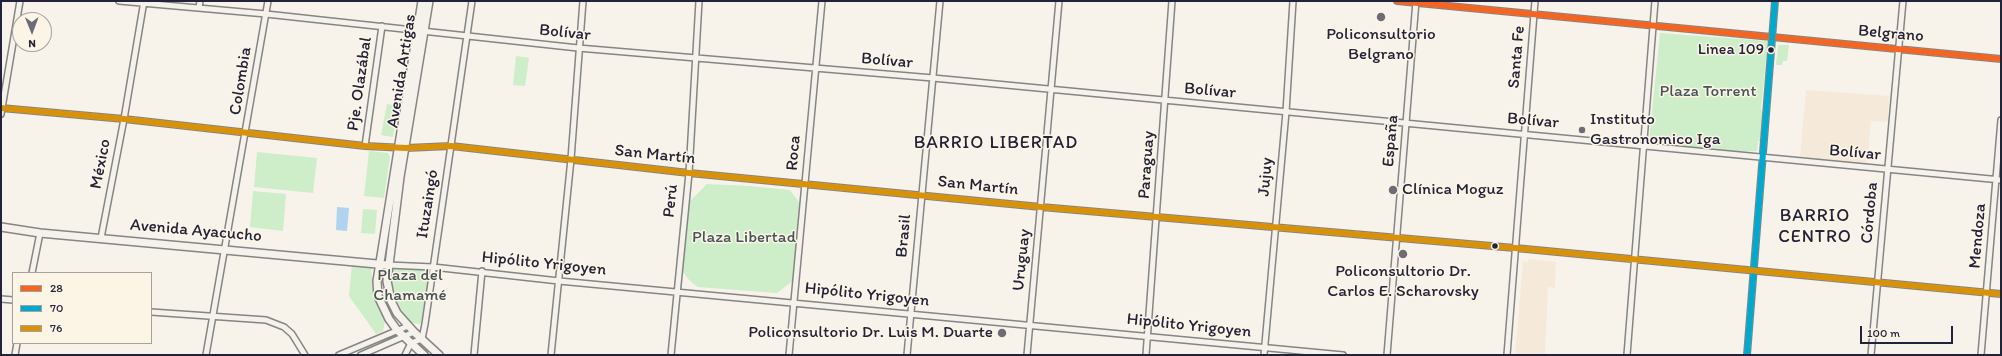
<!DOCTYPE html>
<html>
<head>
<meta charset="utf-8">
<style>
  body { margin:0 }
  #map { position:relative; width:2002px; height:356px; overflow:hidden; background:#f7f3ea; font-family:Itim,sans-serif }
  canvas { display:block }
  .frame { position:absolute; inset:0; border:2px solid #22223b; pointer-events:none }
  .legend { position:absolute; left:12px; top:272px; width:140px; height:72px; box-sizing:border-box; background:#fcf5e5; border:1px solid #a5a1a1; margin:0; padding:5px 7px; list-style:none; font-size:12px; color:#22223b }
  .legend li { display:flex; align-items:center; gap:8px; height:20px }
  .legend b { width:20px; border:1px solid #a5a1a1 }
  .north { position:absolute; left:12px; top:12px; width:40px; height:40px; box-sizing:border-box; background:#fcf5e5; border:1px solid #a5a1a1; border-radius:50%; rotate:179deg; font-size:11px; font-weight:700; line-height:16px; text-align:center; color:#22223b }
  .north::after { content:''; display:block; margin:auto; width:14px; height:18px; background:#6d6b78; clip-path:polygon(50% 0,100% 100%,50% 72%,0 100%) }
  .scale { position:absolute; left:1860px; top:326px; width:93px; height:18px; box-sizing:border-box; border:2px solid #22223b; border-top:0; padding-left:5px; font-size:12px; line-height:14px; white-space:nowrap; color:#22223b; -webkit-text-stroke:3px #fcf5e5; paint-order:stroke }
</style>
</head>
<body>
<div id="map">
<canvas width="2002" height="356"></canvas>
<div class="frame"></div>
<ul class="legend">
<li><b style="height:5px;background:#f26522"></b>28</li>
<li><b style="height:5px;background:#00a9ce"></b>70</li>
<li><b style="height:5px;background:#d79209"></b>76</li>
</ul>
<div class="north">N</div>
<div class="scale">100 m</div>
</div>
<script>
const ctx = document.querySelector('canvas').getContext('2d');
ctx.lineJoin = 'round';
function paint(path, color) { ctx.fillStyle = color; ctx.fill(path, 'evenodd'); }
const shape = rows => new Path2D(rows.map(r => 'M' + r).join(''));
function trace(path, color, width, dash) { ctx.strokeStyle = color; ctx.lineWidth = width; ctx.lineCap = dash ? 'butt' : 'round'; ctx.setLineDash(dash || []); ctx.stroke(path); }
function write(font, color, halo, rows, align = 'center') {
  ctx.font = font + ' Itim,sans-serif'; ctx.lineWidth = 3; ctx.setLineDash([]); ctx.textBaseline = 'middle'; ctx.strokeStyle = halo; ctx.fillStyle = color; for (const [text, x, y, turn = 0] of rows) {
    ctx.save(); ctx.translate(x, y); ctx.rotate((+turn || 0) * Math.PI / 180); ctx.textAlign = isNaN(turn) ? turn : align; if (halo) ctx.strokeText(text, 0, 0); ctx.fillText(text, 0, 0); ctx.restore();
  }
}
const built = shape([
  [1806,90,1889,96,1888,122,1871,121,1867,164,1800,157],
  [1528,259,1556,262,1555,288,1548,287,1545,355,1515,355,1523,261,1528,262]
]);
const green = shape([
  [1660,33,1768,41,1761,109,1764,117,1762,136,1761,141,1758,141,1757,151,1735,152,1706,146,1698,149,1687,148,1683,144,1649,141],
  [1778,45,1789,45,1787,61,1783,61,1782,65,1776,65],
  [516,56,529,58,525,86,513,85],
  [387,104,398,106,393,137,381,135],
  [369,151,388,153,390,157,384,198,364,196],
  [257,152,317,158,313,193,254,187],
  [707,184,749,186,790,190,801,205,794,280,777,293,698,287,690,281,682,271,690,201],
  [253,191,286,194,283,231,250,227],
  [363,209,377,210,375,234,361,233],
  [352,263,368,265,371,267,373,292,385,321,383,331,376,334,349,296],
  [397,267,429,271,423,321,420,324,412,323,404,315,394,297,391,286,391,272]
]);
const water = shape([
  [337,207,349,208,347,231,336,230]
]);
const minor = shape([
  [119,1,266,14,578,48,933,78,2001,180],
  [1397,1,2001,59],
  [199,8,200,1],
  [1,108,124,119,365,146,406,148,451,146,689,173,1041,207,1515,248,2001,294],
  [1,114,20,1],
  [365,146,382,26],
  [101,238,124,119,144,1],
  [388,265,433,267,559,281,1343,355],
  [32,273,40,233],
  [1,299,13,300],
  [151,312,266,320,284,327,292,334,305,355],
  [15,355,17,343],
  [206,355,268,1],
  [339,355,408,326],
  [361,355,414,332],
  [405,355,411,343,422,339,425,324,472,1],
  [474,355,482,271],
  [551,355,571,159,583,1],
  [671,355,689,173,699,1],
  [789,355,822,1],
  [907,355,940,1],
  [1027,355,1059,1],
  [1146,355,1172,1],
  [1264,355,1286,112,1293,1],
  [1387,355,1416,1],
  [1507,355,1535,1],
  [1627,355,1655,1],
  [1747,355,1775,1],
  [1871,355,1903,1],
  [1981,355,2001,120]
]);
const secondary = shape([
  [422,1,377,281,378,296,389,319,397,330,424,355],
  [429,1,400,177,387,281,391,301,397,313,414,332,439,355],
  [1,227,40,233,388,265]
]);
const bus1 = shape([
  [1397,1,2001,59]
]);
const bus2 = shape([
  [1747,355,1775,1]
]);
const bus3 = shape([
  [1,108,124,119,365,146,406,148,451,146,689,173,1041,207,1515,248,2001,294]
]);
const markers = [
  [1381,17,5,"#6d6b78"],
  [1771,50,3.5,"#22223b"],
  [1582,130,4,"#6d6b78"],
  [1393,190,5,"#6d6b78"],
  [1495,246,3.5,"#22223b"],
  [1403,254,5,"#6d6b78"],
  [1002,333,5,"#6d6b78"]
];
const busNames = [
  ["Linea 109",1764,50]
];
const streetNames = [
  ["Bolívar",565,33,6],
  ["Belgrano",1891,34,5],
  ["Santa Fe",1517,57,-85],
  ["Bolívar",887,61,5],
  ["Avenida Artigas",402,71,-81],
  ["Colombia",241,81,-81],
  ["Pje. Olazábal",360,84,-82],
  ["Bolívar",1210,91,5],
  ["Bolívar",1533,121,5],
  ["España",1391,141,-85],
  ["Roca",794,153,-85],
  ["Bolívar",1855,153,5],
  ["San Martín",655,155,6],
  ["México",101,164,-79],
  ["Paraguay",1147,165,-86],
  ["Jujuy",1266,177,-85],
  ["San Martín",978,186,6],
  ["Perú",671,201,-84],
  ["Ituzaingó",428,204,-81],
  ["Córdoba",1870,213,-85],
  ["Avenida Ayacucho",196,231,5],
  ["Brasil",904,236,-85],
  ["Mendoza",1978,236,-85],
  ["Uruguay",1022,260,-84],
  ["Hipólito Yrigoyen",544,264,6],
  ["Hipólito Yrigoyen",867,295,6],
  ["Hipólito Yrigoyen",1189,326,6]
];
const poiNames = [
  ["Policonsultorio",1381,35],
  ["Belgrano",1381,55],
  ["Instituto",1590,120,"left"],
  ["Gastronomico Iga",1590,140,"left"],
  ["Clínica Moguz",1402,190,"left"],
  ["Policonsultorio Dr.",1403,272],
  ["Carlos E. Scharovsky",1403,292],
  ["Policonsultorio Dr. Luis M. Duarte",993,333,"right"]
];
const parkNames = [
  ["Plaza Torrent",1708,92],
  ["Plaza Libertad",744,238],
  ["Plaza del",410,276],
  ["Chamamé",410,296]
];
const neighbourhoodNames = [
  ["BARRIO LIBERTAD",996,143],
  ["BARRIO",1815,216],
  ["CENTRO",1815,237]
];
paint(built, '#f5ead9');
paint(green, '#ceedc9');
paint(water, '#b0d4ee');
trace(minor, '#868485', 8);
trace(secondary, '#868485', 10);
trace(minor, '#f5f2ec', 5);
trace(secondary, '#f5f2ec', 7);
trace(bus1, '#f26522', 6);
trace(bus2, '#00a9ce', 6);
trace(bus3, '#d79209', 6);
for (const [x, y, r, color] of markers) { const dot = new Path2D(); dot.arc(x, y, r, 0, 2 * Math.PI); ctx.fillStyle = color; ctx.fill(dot); trace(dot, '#fcf5e5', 1.5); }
write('16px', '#22223b', '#fcf5e5', busNames, 'right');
write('17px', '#22223b', '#fcf5e5', streetNames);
write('17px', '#22223b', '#fcf5e5', poiNames);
write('17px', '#455458', '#fcf5e5', parkNames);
ctx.letterSpacing = '1px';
write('18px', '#22223b', '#fcf5e5', neighbourhoodNames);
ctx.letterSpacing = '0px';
</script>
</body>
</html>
